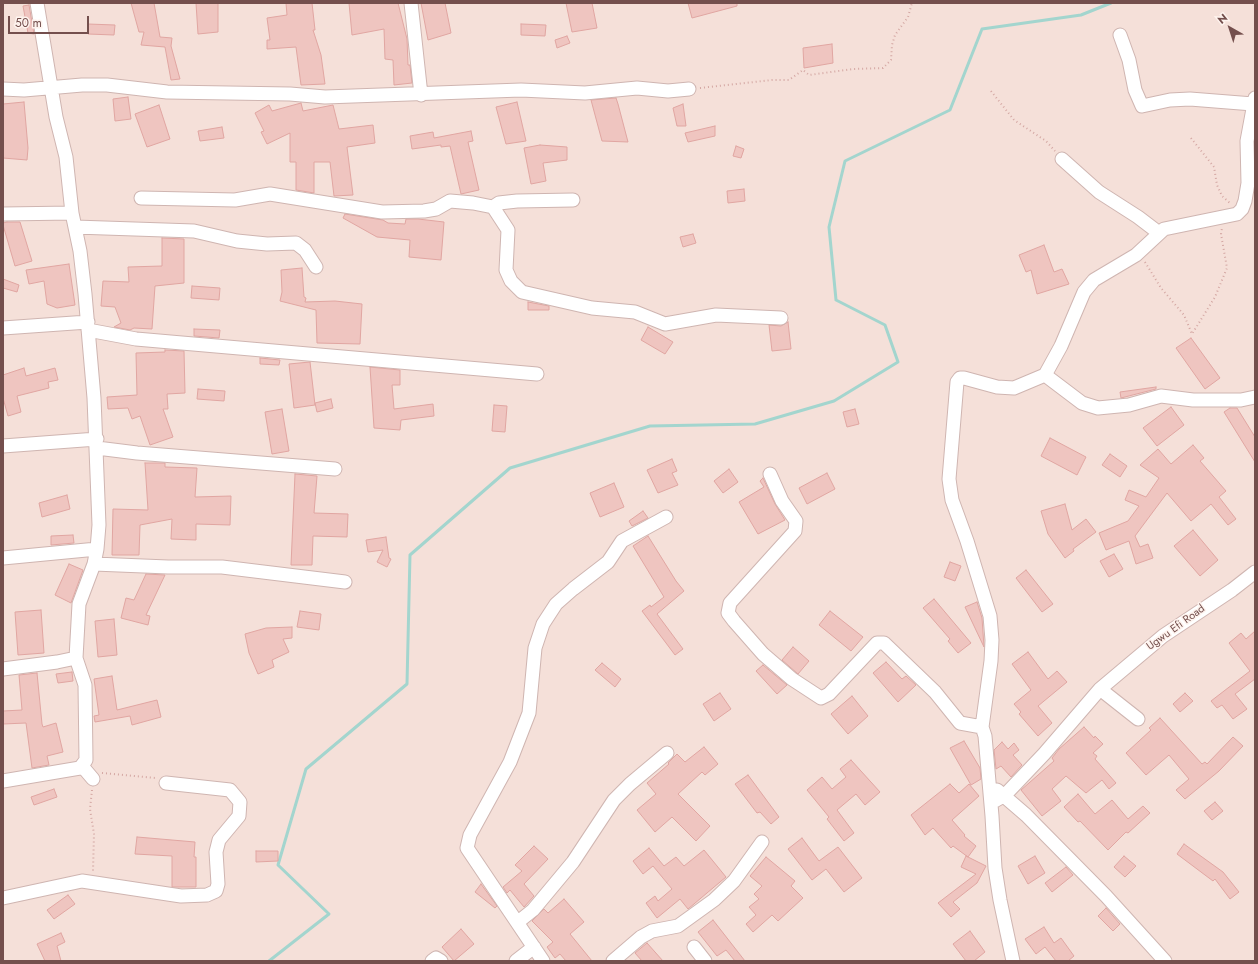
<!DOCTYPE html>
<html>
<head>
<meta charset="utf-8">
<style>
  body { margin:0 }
  #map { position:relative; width:1258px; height:964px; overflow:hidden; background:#fbeee7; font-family:Jost,sans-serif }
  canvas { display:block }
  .frame { position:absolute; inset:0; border:4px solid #744f4d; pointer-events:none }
  .north { position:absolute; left:1210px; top:8px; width:40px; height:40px; -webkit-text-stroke:3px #fef3ee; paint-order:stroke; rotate:321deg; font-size:11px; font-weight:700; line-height:16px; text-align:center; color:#744f4d }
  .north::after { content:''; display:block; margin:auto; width:14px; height:18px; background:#744f4d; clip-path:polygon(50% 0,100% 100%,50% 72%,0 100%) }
  .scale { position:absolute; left:8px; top:16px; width:81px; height:18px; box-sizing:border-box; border:2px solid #744f4d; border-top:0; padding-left:5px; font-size:12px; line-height:14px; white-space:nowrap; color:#744f4d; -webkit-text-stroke:3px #fef3ee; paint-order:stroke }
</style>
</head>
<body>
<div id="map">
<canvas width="1258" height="964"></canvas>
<div class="frame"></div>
<div class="north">N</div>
<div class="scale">50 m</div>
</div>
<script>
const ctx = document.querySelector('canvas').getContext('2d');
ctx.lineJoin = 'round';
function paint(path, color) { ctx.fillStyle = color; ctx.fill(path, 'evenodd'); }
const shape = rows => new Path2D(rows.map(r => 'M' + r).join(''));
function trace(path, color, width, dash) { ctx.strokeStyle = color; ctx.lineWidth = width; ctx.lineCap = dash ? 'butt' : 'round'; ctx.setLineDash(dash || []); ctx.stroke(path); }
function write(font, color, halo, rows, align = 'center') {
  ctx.font = font + ' Jost,sans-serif'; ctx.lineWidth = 3; ctx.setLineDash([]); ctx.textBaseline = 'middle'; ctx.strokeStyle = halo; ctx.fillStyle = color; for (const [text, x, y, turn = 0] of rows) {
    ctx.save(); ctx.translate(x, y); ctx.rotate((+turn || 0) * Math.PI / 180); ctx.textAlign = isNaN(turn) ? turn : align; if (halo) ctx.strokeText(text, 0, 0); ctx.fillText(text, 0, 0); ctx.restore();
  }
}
const residential = shape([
  [3,3,1255,3,1255,961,3,961]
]);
const stream = shape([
  [269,961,329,914,278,865,306,769,407,684,410,555,510,468,650,426,755,424,834,401,898,362,885,325,836,300,829,227,845,161,950,110,982,29,1081,15,1111,3]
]);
const building = shape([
  [131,3,154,3,160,37,172,38,171,46,180,79,171,80,165,47,141,45,144,32,139,32,131,3],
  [196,3,218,3,218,32,198,34,196,3],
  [286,3,312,3,315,30,313,30,321,55,325,84,301,85,296,47,267,49,267,40,270,40,267,18,287,15,286,3],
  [349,3,398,3,407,39,408,65,410,65,412,83,394,85,393,60,385,59,384,29,352,35,349,3],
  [421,3,445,3,451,33,428,40,421,3],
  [566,3,592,3,597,28,572,32,566,3],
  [688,3,737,3,737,6,692,18,688,3],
  [29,5,34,34,28,33,23,6,29,5],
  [88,24,115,25,114,35,88,34,88,24],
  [521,24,546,25,545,36,521,35,521,24],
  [567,36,570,43,557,48,555,40,567,36],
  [832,44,833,63,804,68,803,48,832,44],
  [128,97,131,119,115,121,113,99,128,97],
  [616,98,618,104,628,142,602,141,591,100,616,98],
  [24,102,28,148,27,160,3,158,3,104,24,102],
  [517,102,526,141,506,144,496,107,517,102],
  [301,103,303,111,333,105,339,129,373,125,375,143,347,147,353,195,334,196,330,162,314,162,314,193,296,190,296,162,290,162,290,133,267,144,261,132,264,131,255,113,269,105,272,111,301,103],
  [683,104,686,126,677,126,673,108,683,104],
  [159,105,170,139,147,147,135,114,159,105],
  [715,126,715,136,688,142,685,133,715,126],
  [222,127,224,138,200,141,198,131,222,127],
  [471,131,473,141,468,142,479,190,461,194,450,146,441,147,441,145,412,149,410,136,433,132,434,138,471,131],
  [540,145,567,147,567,160,543,163,546,181,531,184,524,148,540,145],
  [736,146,744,149,741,158,733,156,736,146],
  [744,189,745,201,728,203,727,191,744,189],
  [345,214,383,220,388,223,405,224,406,219,418,219,444,222,441,260,409,257,410,240,377,237,343,218,345,214],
  [7,222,20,222,32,261,15,266,3,225,3,223,7,222],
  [693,234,696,243,683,247,680,237,693,234],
  [162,238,184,239,184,283,155,286,152,329,134,328,130,330,114,327,121,323,115,307,101,306,103,281,129,282,128,267,162,266,162,238],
  [1044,245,1054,272,1062,269,1069,284,1037,294,1031,270,1026,272,1019,255,1044,245],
  [69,264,75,305,57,308,47,304,44,281,29,284,26,270,69,264],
  [302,268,304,297,306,298,305,302,335,301,362,304,360,344,317,343,316,310,280,301,282,292,281,270,302,268],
  [3,279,19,285,17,292,3,288,3,279],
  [192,286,220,288,219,300,191,298,192,286],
  [528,302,549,306,549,310,528,310,528,302],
  [788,322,791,349,772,351,769,325,781,326,788,322],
  [648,327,673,342,665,354,641,340,648,327],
  [194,329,220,330,219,338,194,336,194,329],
  [1191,338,1220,378,1205,389,1176,348,1191,338],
  [165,350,184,351,185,393,167,394,168,409,163,409,173,437,150,445,140,416,132,419,128,408,108,409,107,397,137,395,136,353,165,352,165,350],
  [260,358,280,360,279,365,260,364,260,358],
  [310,362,315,405,294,408,289,364,310,362],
  [370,367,400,370,400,385,392,385,394,409,433,404,434,416,401,420,400,430,374,428,370,367],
  [24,368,26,376,55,368,58,380,48,382,49,388,17,396,21,412,8,416,3,398,3,375,24,368],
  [1156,387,1156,389,1121,398,1120,392,1156,387],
  [198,389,225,391,224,401,197,399,198,389],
  [331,399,333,408,317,412,315,403,331,399],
  [494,405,507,406,505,432,492,431,494,405],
  [1171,407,1184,425,1157,446,1143,428,1171,407],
  [1230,408,1237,408,1255,437,1255,462,1224,412,1230,408],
  [282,409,289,451,272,454,265,412,282,409],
  [855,409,859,424,847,427,843,412,855,409],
  [1050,438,1086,457,1077,475,1041,456,1050,438],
  [1193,445,1204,458,1200,461,1226,491,1219,497,1236,519,1228,525,1211,504,1191,521,1167,493,1135,536,1140,547,1148,544,1153,558,1136,564,1129,541,1106,550,1099,533,1128,521,1139,506,1125,500,1129,490,1146,497,1159,478,1140,465,1158,449,1171,464,1193,445],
  [1110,454,1127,466,1120,477,1102,465,1110,454],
  [672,459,677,471,672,473,678,485,658,493,647,470,672,459],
  [145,463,165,463,165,467,197,468,195,497,231,496,230,525,196,524,196,540,171,539,172,519,140,525,139,555,112,555,113,509,148,510,145,463],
  [729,469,738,482,723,493,714,481,729,469],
  [827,473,835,489,807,504,799,488,827,473],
  [295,474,317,476,314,513,348,514,347,537,313,536,312,565,291,565,295,474],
  [763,478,775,504,785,520,758,534,739,502,764,487,760,481,763,478],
  [614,483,624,507,600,517,590,493,614,483],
  [67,495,70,509,42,517,39,503,67,495],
  [1065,504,1072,530,1086,519,1096,532,1073,549,1074,551,1065,558,1048,534,1041,511,1065,504],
  [643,511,648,518,632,526,629,521,643,511],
  [1193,530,1218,560,1200,576,1174,546,1193,530],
  [73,535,74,543,51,545,51,536,73,535],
  [648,536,676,581,684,591,657,614,683,649,675,655,642,611,650,605,651,607,664,597,633,546,648,536],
  [386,537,389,558,391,559,387,567,377,562,383,550,368,552,366,540,386,537],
  [1114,554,1123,569,1109,577,1100,561,1114,554],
  [950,562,961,566,955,581,944,577,950,562],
  [69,564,83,570,71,603,55,595,69,564],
  [1026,570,1053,604,1042,612,1016,578,1026,570],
  [146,574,165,575,146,615,150,616,148,625,121,618,126,598,134,600,146,574],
  [934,599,971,643,958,653,948,641,950,639,923,608,934,599],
  [977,602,982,618,984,647,965,607,977,602],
  [41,610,44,653,18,655,15,612,41,610],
  [300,611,321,614,319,630,297,627,300,611],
  [830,611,863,637,851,651,819,625,830,611],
  [114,619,117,655,98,657,95,621,114,619],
  [292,627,292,638,283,639,289,652,272,660,274,667,258,674,249,653,245,634,266,628,292,627],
  [1255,631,1255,679,1235,694,1247,709,1233,719,1222,705,1217,708,1211,701,1250,671,1229,643,1241,633,1246,639,1255,631],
  [793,647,809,661,798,674,782,660,793,647],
  [1028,652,1048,679,1057,671,1067,682,1038,706,1052,723,1038,736,1019,714,1021,712,1014,704,1031,690,1012,664,1028,652],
  [886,662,902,679,906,676,916,685,898,702,873,673,886,662],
  [602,663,621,679,615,687,595,670,602,663],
  [763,665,787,685,777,694,756,671,763,665],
  [72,672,73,681,58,683,56,674,72,672],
  [37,673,42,724,43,727,56,723,63,752,47,756,49,765,32,768,26,723,3,724,3,711,22,710,19,675,37,673],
  [112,676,117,710,157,700,161,717,132,725,130,716,95,722,94,716,99,715,94,679,112,676],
  [720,693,731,709,714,721,703,704,720,693],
  [1185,693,1193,701,1180,712,1173,704,1185,693],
  [852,696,868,716,848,734,831,714,852,696],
  [1160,718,1202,764,1205,762,1207,764,1233,737,1243,746,1219,771,1185,799,1176,790,1189,779,1169,755,1146,775,1126,753,1151,730,1149,728,1160,718],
  [1084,727,1094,738,1095,736,1103,744,1093,753,1097,756,1095,759,1116,783,1109,789,1102,780,1086,793,1066,776,1052,789,1061,801,1042,816,1021,790,1054,761,1052,758,1059,749,1084,727],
  [964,741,980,768,981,779,971,785,950,748,964,741],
  [1002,742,1008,749,1014,743,1019,750,1013,755,1022,765,1011,777,1001,766,996,769,994,750,1002,742],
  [704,747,718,764,705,775,702,772,678,794,710,826,696,841,672,817,655,832,637,810,656,794,647,783,669,764,668,763,677,754,685,762,704,747],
  [851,760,880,792,865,805,856,794,837,810,854,833,844,841,827,819,829,817,807,790,822,777,832,789,846,777,840,769,851,760],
  [748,775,779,817,771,824,760,812,757,813,735,784,748,775],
  [950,784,959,793,969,784,979,796,952,820,965,835,964,836,976,846,968,857,953,846,951,848,933,828,925,835,911,815,950,784],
  [54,789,57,797,34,805,31,797,54,789],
  [1078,794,1095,814,1112,800,1128,819,1143,806,1150,813,1128,833,1126,832,1108,850,1080,821,1078,822,1064,807,1078,794],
  [1215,802,1223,811,1212,820,1204,811,1215,802],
  [137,837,195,842,194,857,196,857,196,887,172,887,172,856,135,854,137,837],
  [802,838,819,861,838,847,862,878,844,892,826,869,812,880,788,849,802,838],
  [1184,844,1223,872,1239,892,1230,899,1215,879,1213,881,1177,854,1184,844],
  [534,846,548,859,524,884,534,896,524,907,510,890,507,893,503,887,522,871,515,865,534,846],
  [649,848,664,866,676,857,684,866,704,850,726,877,688,909,680,899,657,918,646,903,655,896,658,901,672,889,653,866,643,874,633,861,649,848],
  [256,851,278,851,278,861,256,862,256,851],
  [966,856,986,866,977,883,953,902,960,909,951,917,938,903,976,874,961,867,966,856],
  [1035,856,1045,873,1028,884,1018,866,1035,856],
  [1124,856,1136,866,1125,877,1114,867,1124,856],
  [766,857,795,881,791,886,803,898,778,921,772,915,753,932,746,924,756,915,749,907,759,899,754,894,762,886,750,876,766,857],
  [1066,867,1073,875,1052,892,1045,883,1066,867],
  [481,884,497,906,495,908,475,892,481,884],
  [68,895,75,904,54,919,47,910,68,895],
  [564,899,584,922,570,934,592,961,566,961,560,954,555,958,547,947,553,942,532,921,544,909,548,913,564,899],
  [1106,908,1120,924,1113,931,1098,916,1106,908],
  [713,920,745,961,735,961,726,950,717,956,698,932,713,920],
  [1044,927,1054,943,1061,938,1074,956,1068,961,1056,961,1045,947,1036,954,1025,939,1044,927],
  [461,929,474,944,454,961,442,947,461,929],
  [970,931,985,952,974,961,966,961,953,944,970,931],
  [61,933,65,942,57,946,61,961,45,961,37,944,61,933],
  [647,943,663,961,642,961,635,953,647,943]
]);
const path = shape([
  [700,88,772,80,789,80,803,70,809,75,853,69,883,68,891,60,892,45,895,35,908,17,912,3],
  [991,91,1014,120,1046,141,1055,151],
  [1191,138,1214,167,1217,185,1222,196,1231,204],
  [1145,262,1161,288,1184,315,1192,334,1215,297,1227,268,1221,234,1222,228],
  [102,773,156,778],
  [92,790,90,809,94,834,93,871]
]);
const minor = shape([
  [411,3,421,95],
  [1120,35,1129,60,1135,90,1142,106,1170,100,1190,99,1253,104],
  [3,89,24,90,82,85,107,85,167,92,290,94,325,97,521,90,585,93,637,88,668,91,689,89],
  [1062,159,1099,192,1138,217,1159,233],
  [141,198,235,200,270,194,382,212,424,211,436,209,450,201,473,203,493,207,508,230,506,270,511,281,522,292,592,308,635,312,665,324,716,315,781,318],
  [493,207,499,203,517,201,573,200],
  [3,214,72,213],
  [75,227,194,231,237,241,267,244,296,243,305,250,316,267],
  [3,328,88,322],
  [88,330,136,339,537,374],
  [1045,375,1082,403,1098,408,1129,405,1161,396,1193,400,1241,400,1255,397],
  [3,446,97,439],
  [97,448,137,453,335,469],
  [770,474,782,501,796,521,795,531,730,603,728,613,734,621,763,654,792,679,821,698,829,694,877,643,884,643,935,692,960,723,982,727],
  [3,558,97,549],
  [94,564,168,567,222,567,345,582],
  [3,669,57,662,76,658,79,604,94,564,97,549,99,525,94,398,85,294,80,251,72,213,66,157,56,117,37,3],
  [1100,689,1138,719],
  [82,766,93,779],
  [3,781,80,768,86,760,85,685,76,658],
  [997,790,1026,815,1106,896,1165,961],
  [991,803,1005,795,1044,754,1100,689,1163,636,1232,590,1255,572],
  [3,898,82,881,181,896,207,895,216,891,218,884,216,852,219,840,239,816,240,802,230,790,166,783],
  [518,922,533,910,573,862,614,800,630,784,667,753],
  [694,947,705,961],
  [432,961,436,958,441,961],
  [516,961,534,947],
  [543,961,467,848,470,835,510,762,529,713,535,648,543,624,556,604,573,589,608,562,622,541,666,517],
  [613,961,641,937,652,931,678,926,714,900,734,881,762,842],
  [1013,961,1000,900,995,868,992,816,985,736,982,727,991,661,992,640,990,616,967,541,952,500,949,479,957,382,960,378,964,378,997,387,1014,388,1045,375,1061,346,1084,292,1094,280,1136,255,1164,229,1237,214,1242,209,1245,201,1248,183,1247,141,1255,98]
]);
const streetNames = [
  ["Ugwu Efi Road",1176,628,-36]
];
paint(residential, '#f5e0d9');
trace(stream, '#a3d5ce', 3);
paint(building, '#efc5c0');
trace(building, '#e1a6a2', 1);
trace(minor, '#cfb5b1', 15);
trace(path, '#d4a7a3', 2, [1, 3]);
trace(minor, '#fff', 13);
write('11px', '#744f4d', '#fef3ee', streetNames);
</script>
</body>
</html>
